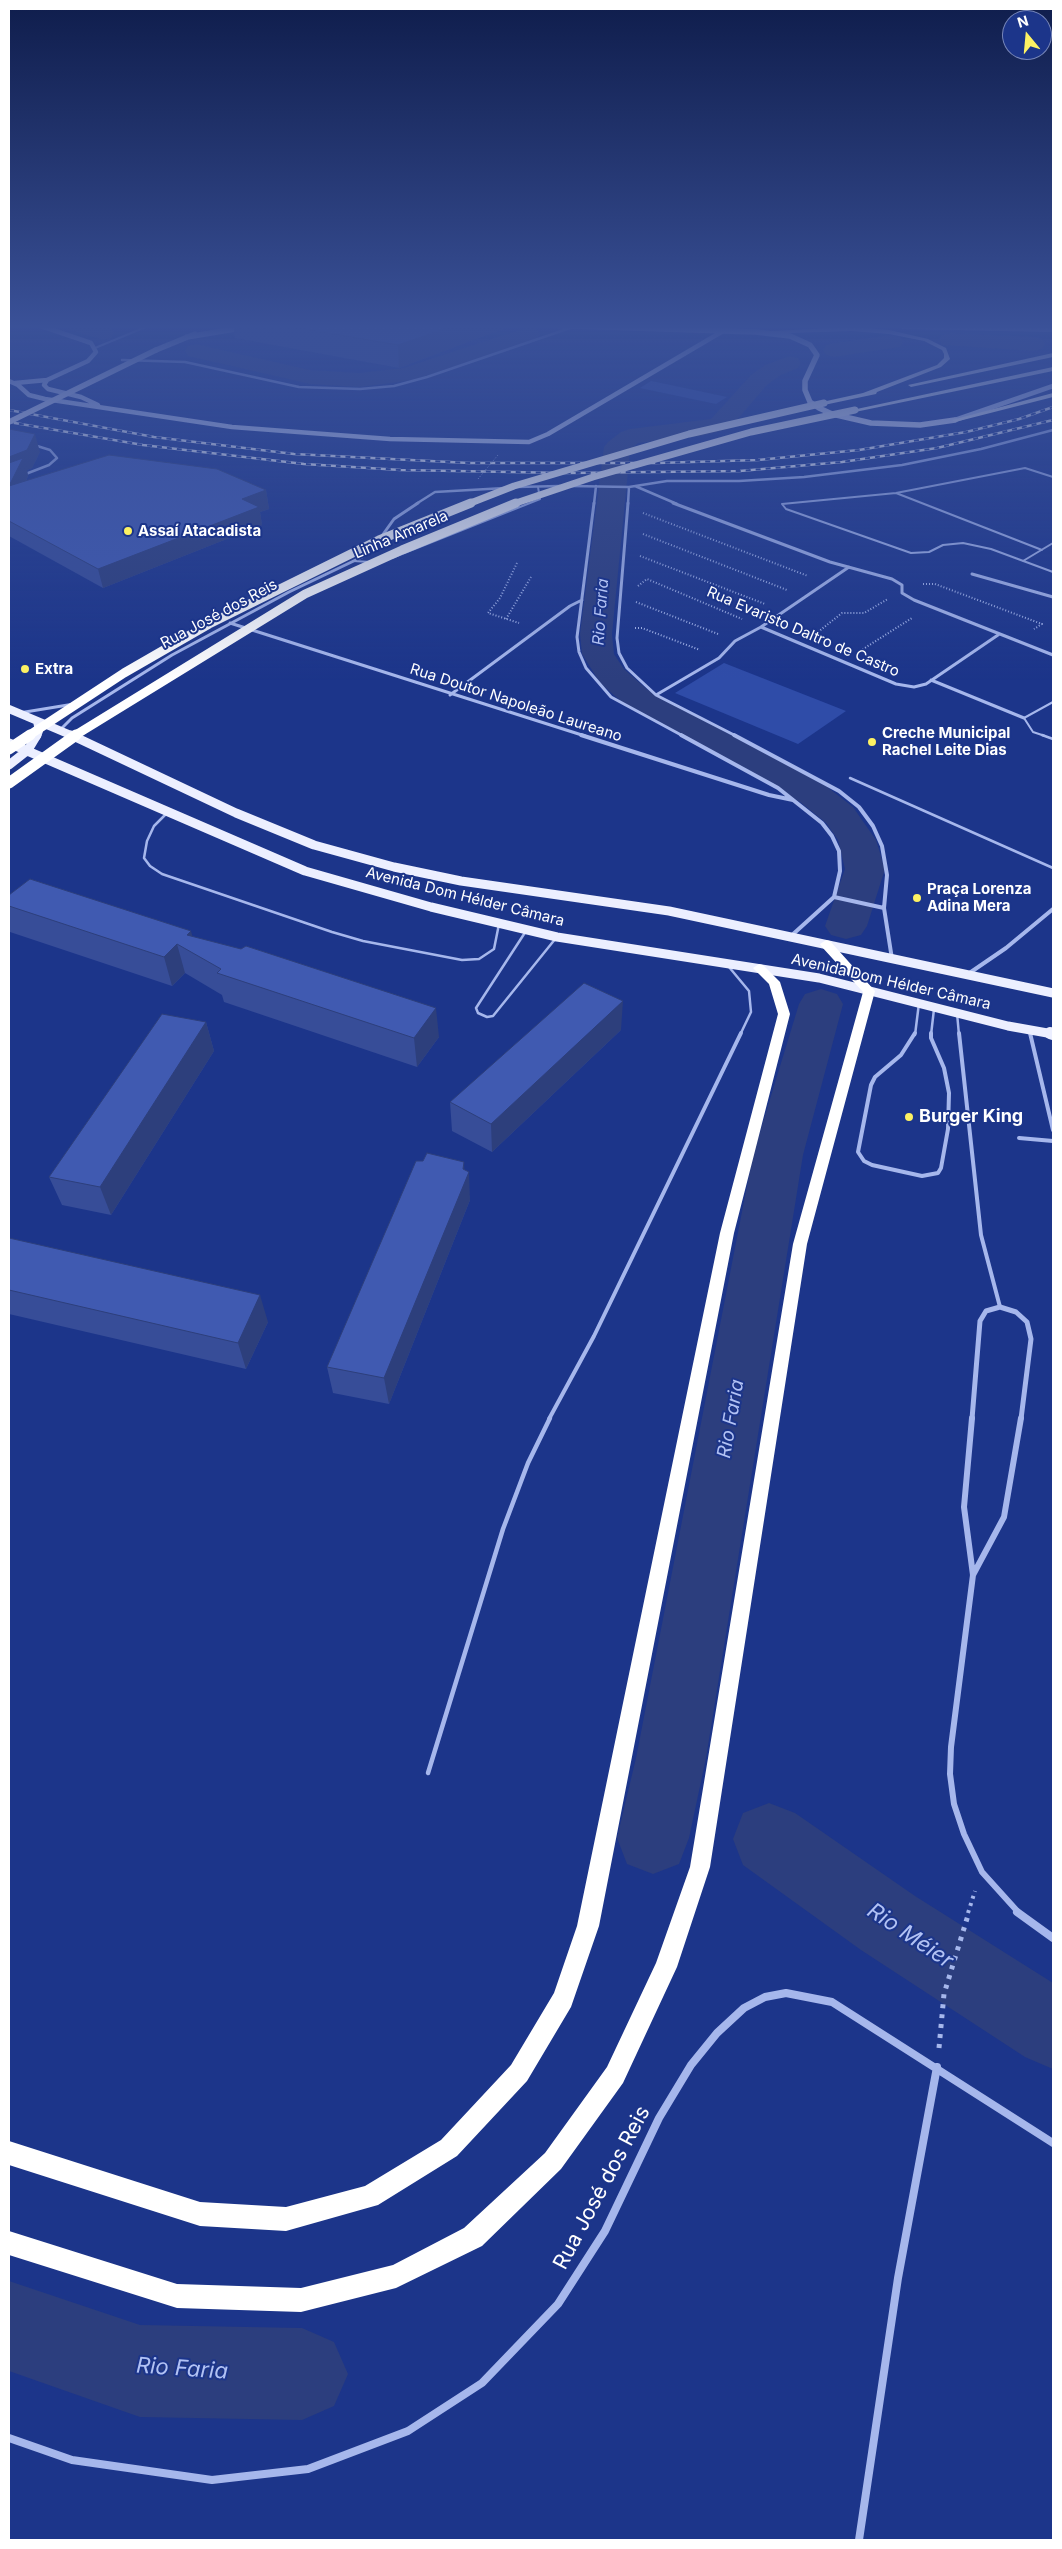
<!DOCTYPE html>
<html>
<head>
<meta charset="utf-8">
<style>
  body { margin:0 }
  #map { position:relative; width:1062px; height:2549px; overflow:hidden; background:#1c358a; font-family:Inter,sans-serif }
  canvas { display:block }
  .frame { position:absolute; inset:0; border:10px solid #fff; pointer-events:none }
  .north { position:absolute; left:1002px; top:10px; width:50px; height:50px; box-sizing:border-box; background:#1c358a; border:1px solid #7786b9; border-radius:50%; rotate:343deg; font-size:14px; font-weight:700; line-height:20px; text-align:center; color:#fff }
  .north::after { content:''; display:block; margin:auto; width:18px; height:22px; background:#fdf163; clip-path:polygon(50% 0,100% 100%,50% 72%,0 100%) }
</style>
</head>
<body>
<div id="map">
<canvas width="1062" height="2549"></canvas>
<div class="frame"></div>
<div class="north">N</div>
</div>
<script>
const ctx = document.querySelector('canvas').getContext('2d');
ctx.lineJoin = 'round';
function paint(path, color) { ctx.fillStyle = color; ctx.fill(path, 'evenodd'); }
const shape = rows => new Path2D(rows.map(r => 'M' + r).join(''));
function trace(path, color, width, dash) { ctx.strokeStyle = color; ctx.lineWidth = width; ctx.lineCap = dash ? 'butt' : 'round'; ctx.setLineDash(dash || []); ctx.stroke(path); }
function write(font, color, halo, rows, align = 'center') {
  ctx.font = font + ' Inter,sans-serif'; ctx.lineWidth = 4; ctx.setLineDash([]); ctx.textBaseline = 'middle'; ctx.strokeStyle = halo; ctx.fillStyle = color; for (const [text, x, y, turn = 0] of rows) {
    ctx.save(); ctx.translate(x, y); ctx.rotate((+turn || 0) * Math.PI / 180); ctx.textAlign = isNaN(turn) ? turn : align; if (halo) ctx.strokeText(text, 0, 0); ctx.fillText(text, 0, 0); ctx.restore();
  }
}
const green = shape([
  [651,381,661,383,727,397,716,404,640,388],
  [724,663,846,711,798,744,675,693]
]);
const river = shape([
  [65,324,96,324,111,328,114,333,111,338,103,340,68,329,65,324],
  [642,324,707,324,710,328,707,333,699,334,653,330,645,329,642,324],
  [529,327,537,329,540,334,537,339,414,380,359,387,310,384,188,356,185,351,188,346,196,344,310,370,359,373,403,368,529,327],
  [950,333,1034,337,1042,339,1045,344,1042,349,1034,351,942,345,939,340,942,335,950,333],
  [892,335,900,337,903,342,900,347,834,357,826,355,823,350,826,345,834,343,892,335],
  [790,356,798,358,801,363,798,368,781,375,767,385,729,429,701,436,638,443,630,450,612,634,614,654,624,669,648,690,826,786,853,807,876,840,885,869,867,926,861,935,846,939,831,935,825,926,845,869,838,840,826,823,800,802,624,704,600,683,582,654,580,634,604,447,608,442,621,432,630,429,711,419,751,375,765,365,790,356],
  [821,989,837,994,843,1004,803,1155,706,1758,689,1838,679,1864,653,1874,627,1864,617,1838,636,1758,753,1155,799,1004,805,994,821,989],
  [769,1803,795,1813,915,1896,1053,1983,1053,2069,1025,2057,861,1950,743,1865,733,1839,743,1813,769,1803],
  [9,2281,140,2325,302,2328,334,2342,348,2374,334,2406,302,2420,140,2417,9,2371,9,2281]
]);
const pathFar2 = shape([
  [643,513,808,576],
  [643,534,787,590],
  [640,556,765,604],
  [517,563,500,598,488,613,519,623],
  [923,584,935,584,1042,624,1034,629],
  [638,586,647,579,742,619],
  [636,602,718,634],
  [506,619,531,577],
  [635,628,642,628,700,650],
  [818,632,842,613,864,613,888,599],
  [860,651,912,618]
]);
const pathFar1 = shape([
  [968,1913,975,1891]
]);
const path = shape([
  [939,2048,944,1994,969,1912]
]);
const laneFar3 = shape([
  [95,348,153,324],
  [1053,477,1025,468,896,493,782,504,786,509,911,553,929,552,943,545,963,543,991,549,1053,572],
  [896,493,1042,550],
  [392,558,540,499,538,487],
  [353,561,371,562],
  [1023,561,1053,543],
  [1045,736,1033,732,1024,718,1053,702]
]);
const laneFar2 = shape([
  [1042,735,1053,739],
  [850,778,1053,868],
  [167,813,154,826,147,841,144,858,150,866,162,874,332,932,363,941,462,960,479,959,494,949,499,924],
  [526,931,476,1008,478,1013,487,1017,493,1016,556,938],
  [729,967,749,991,751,1012,740,1035],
  [957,1013,959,1035],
  [1030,1032,1031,1035],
  [915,1035,919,1003],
  [931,1035,934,1009]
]);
const laneFar1 = shape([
  [915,1033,901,1055,875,1077,871,1085,858,1152,864,1161,872,1165,922,1176,938,1173,941,1168,948,1129,949,1093,944,1068,931,1038,931,1033],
  [959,1033,981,1235,1000,1307],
  [1030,1033,1053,1130],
  [1019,1138,1053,1141],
  [549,1419,594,1336,741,1033]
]);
const lane = shape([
  [428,1773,503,1529,528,1463,550,1418]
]);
const streetFar5 = shape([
  [122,360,185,362,299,387,360,389,394,386,427,377,573,327],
  [23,475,49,465,57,458,50,450,34,445],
  [571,486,629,487,667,481,739,481,804,477,902,465,981,449,1053,430],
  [635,486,677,504],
  [516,487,560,486],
  [416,504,435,492,505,488],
  [594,504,596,486],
  [628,504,629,487]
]);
const streetFar4 = shape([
  [594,503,577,637,579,652,586,668,611,697,683,736],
  [628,503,617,638,619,653,627,668,656,695,736,736],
  [673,503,830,562,892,579,902,585,902,593,914,600,1053,655],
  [972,574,1053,597],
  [230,623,585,736],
  [761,627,896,684,914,687,926,684,998,635],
  [931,680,1024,718],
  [450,695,570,606,582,600],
  [656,695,719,658,735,641,761,627,849,567],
  [19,713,74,704],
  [60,730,72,718,172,655,289,592,362,557,374,547,394,519,418,503]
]);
const streetFar3 = shape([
  [581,735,769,795,793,800],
  [681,735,778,788,822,823,832,836,839,851,840,871,834,897,791,936],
  [734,735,839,791,859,807,873,826,882,846,887,875,884,908,892,959],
  [834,897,884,908],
  [968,974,1006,948,1053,909]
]);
const streetFar2 = shape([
  [972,1419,980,1321,986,1311,1000,1307,1016,1312,1027,1322,1031,1339,1021,1419]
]);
const streetFar1 = shape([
  [972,1418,964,1507,973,1575],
  [973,1575,951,1747,950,1774,954,1804,964,1834,982,1872,1019,1913],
  [973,1575,1004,1517,1021,1418]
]);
const street = shape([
  [1017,1912,1053,1938],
  [9,2438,72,2460,212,2480,308,2469,408,2431,482,2383,558,2304,605,2231,659,2118,691,2065,717,2033,744,2008,765,1997,786,1993,832,2002,1053,2143],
  [859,2540,898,2278,937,2067]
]);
const secondary = shape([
  [47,380,44,385,48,389,81,397,98,405],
  [9,381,18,385,29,395,45,399,232,427,390,439,529,442,548,434,735,324],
  [15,383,47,380,88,361,96,352,91,343,35,324],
  [955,420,1053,386]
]);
const primaryFar3 = shape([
  [513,324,756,332,790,336,810,345,817,355,805,381,805,390,810,402,819,408,832,414,871,423,920,425,955,420],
  [187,337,265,324],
  [156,350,195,334]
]);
const primaryFar2 = shape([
  [9,709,73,736],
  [37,736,39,731,37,721]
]);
const primaryFar1 = shape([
  [71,735,236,813,314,845,394,867,461,881,669,911,1053,993],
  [9,743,305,871,431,907,557,937,819,978,1008,1026,1053,1034],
  [9,765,28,750,37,735]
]);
const primary = shape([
  [1050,1033,1053,1034]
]);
const highway = shape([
  [900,326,1053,328,1053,332,902,329,900,326],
  [852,327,889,330,928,339,946,348,950,359,941,367,877,392,876,394,824,405,822,402,863,393,937,365,944,358,944,354,942,350,924,341,889,334,852,331,756,334,753,332,852,327],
  [1053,353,1053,357,911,387,908,385,1053,353],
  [1053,367,1053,371,855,412,852,410,1053,367],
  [1053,393,1053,397,955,422,952,420,1053,393],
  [826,940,830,941,875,991,807,1244,710,1867,677,1967,623,2083,561,2169,482,2246,396,2288,301,2312,177,2308,9,2255,9,2231,177,2284,301,2288,393,2265,464,2228,545,2153,607,2067,656,1963,690,1867,793,1244,863,992,822,947,820,944,826,940],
  [759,964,763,965,780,982,790,1014,734,1233,599,1926,571,2007,527,2081,457,2156,378,2205,286,2231,200,2226,9,2165,9,2141,200,2202,286,2207,365,2186,441,2140,511,2065,554,1993,577,1926,720,1233,778,1014,769,984,753,968,759,964]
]);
const rail = shape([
  [9,410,154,437,294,454,469,463,657,463,758,460,859,450,966,432,1019,419,1053,407],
  [9,422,143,445,304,464,401,470,566,473,740,471,842,462,937,448,1053,420]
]);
const pathBridge = shape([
  [478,479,498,455]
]);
const primaryBridge = shape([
  [9,422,156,350]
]);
const highwayBridgeFar2 = shape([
  [468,504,514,486,689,434,824,403],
  [513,504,593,477,751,432,855,410]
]);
const highwayBridgeFar1 = shape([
  [28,736,124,673,209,624,379,540,471,503],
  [74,736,305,594,402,550,516,503]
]);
const highwayBridge = shape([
  [9,749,30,735],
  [9,783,76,735]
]);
const wall = shape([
  [233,324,508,324,508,327,399,368,235,338],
  [9,429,40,452,32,468,27,470,28,476,26,481,266,490,269,509,260,512,262,525,103,588,9,536],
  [9,895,193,937,439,1037,417,1067,224,1002,222,995,185,973,172,986,10,932,9,927],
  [206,1022,214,1051,111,1215,62,1205,49,1177],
  [621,1030,492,1152,452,1131,450,1102],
  [465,1170,470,1200,389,1404,333,1393,327,1367],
  [9,1239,268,1322,246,1369,9,1314]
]);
const shadedWall = shape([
  [458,324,508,324,508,327,399,368,398,345],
  [35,434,40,452,32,468,27,470,28,476,15,504,9,486,9,457],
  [266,490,269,509,260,512,262,525,103,588,98,569,242,499],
  [191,931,198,956,187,935],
  [177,944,185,973,172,986,164,957],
  [623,1001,621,1030,492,1152,491,1124],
  [436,1008,439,1037,417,1067,414,1038],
  [206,1022,214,1051,111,1215,100,1187],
  [464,1162,465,1181,469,1172,470,1200,389,1404,384,1378,463,1169],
  [260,1295,268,1322,246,1369,238,1343]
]);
const building = shape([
  [275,324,458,324,398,345,275,324],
  [9,429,35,434,27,450,9,457,9,429],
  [109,455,217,469,266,490,242,499,259,507,98,569,9,521,9,463,23,458,9,486,109,455],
  [30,879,191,931,187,935,241,949,246,946,436,1008,414,1038,217,973,221,969,177,944,164,957,9,906,9,895,30,879],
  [584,983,623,1001,491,1124,450,1102,584,983],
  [162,1014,206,1022,100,1187,49,1177,162,1014],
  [427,1153,464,1162,463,1169,469,1172,384,1378,327,1367,416,1161,423,1161,427,1153],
  [9,1238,260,1295,238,1343,9,1290,9,1238]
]);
const markers = [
  [128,531,5,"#fdf163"],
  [25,669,5,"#fdf163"],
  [872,742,5,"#fdf163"],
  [917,898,5,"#fdf163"],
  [909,1117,5,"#fdf163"]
];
const farPoinames = [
  ["Assaí Atacadista",138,531],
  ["Extra",35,669],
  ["Creche Municipal",882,733],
  ["Rachel Leite Dias",882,750],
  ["Praça Lorenza",927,889],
  ["Adina Mera",927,906]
];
const farStreetnames = [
  ["Linha Amarela",401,535,-23],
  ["Rua José dos Reis",219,614,-28],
  ["Rua Evaristo Daltro de Castro",803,632,23],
  ["Rua Doutor Napoleão Laureano",516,703,18],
  ["Avenida Dom Hélder Câmara",465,897,14],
  ["Avenida Dom Hélder Câmara",891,982,13]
];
const farWaternames = [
  ["Rio Faria",601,612,-86]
];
const poiNames = [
  ["Burger King",919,1117]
];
const waterNames = [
  ["Rio Faria",731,1419,-80]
];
const nearStreetnames = [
  ["Rua José dos Reis",602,2188,-62]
];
const nearWaternames = [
  ["Rio Méier",910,1936,34],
  ["Rio Faria",182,2369,4]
];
paint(green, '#2f4ca8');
paint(river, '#2c3e7e');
trace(pathFar2, '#a6b7ec', 2, [1, 2]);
trace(pathFar1, '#a6b7ec', 4, [3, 4.5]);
trace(path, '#a6b7ec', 5, [4, 6]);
trace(laneFar3, '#a6b7ec', 2);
trace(laneFar2, '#a6b7ec', 2.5);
trace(laneFar1, '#a6b7ec', 4);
trace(lane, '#a6b7ec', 4.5);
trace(streetFar5, '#a6b7ec', 2.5);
trace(streetFar4, '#a6b7ec', 3);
trace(streetFar3, '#a6b7ec', 4);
trace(streetFar2, '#a6b7ec', 5);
trace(streetFar1, '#a6b7ec', 6);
trace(street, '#a6b7ec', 8);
trace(secondary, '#d2dbf9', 4.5);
trace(primaryFar3, '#ecefff', 5.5);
trace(primaryFar2, '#ecefff', 8);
trace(primaryFar1, '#ecefff', 9);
trace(primary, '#ecefff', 12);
paint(highway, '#fff');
trace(rail, '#fff', 2.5);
trace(rail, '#1c358a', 2, [5]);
trace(pathBridge, '#a6b7ec', 1, [1, 2]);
trace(primaryBridge, '#ecefff', 5.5);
trace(highwayBridgeFar2, '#fff', 7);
trace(highwayBridgeFar1, '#fff', 9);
trace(highwayBridge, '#fff', 11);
paint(wall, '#374d98');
paint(shadedWall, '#2d3f7c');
paint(building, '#405ab1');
trace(building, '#2d3f7c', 1);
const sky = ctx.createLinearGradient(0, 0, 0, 681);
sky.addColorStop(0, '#0f1d4c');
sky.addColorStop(0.48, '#3a5198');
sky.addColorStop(1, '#3a519800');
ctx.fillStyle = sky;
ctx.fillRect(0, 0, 1062, 681);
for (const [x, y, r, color] of markers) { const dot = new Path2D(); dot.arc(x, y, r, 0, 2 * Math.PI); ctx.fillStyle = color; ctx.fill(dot); trace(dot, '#1c358a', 2); }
write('bold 15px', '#fff', '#1c358a', farPoinames, 'left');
write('15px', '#fff', '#1c358a', farStreetnames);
write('italic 16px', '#b2c2f4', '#1c358a', farWaternames);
write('bold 18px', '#fff', '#1c358a', poiNames, 'left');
write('italic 19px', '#b2c2f4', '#1c358a', waterNames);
write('21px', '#fff', '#1c358a', nearStreetnames);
write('italic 22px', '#b2c2f4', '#1c358a', nearWaternames);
</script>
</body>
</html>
